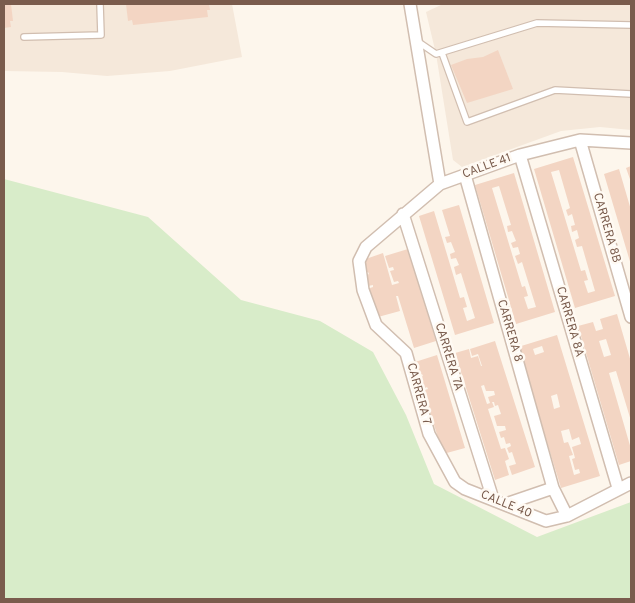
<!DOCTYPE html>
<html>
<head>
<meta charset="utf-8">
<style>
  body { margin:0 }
  #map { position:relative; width:635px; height:603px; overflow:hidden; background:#fdf6ec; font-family:Overpass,sans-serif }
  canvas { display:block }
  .frame { position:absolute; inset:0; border:5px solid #7a5c4d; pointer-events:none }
</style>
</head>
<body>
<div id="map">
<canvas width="635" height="603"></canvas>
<div class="frame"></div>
</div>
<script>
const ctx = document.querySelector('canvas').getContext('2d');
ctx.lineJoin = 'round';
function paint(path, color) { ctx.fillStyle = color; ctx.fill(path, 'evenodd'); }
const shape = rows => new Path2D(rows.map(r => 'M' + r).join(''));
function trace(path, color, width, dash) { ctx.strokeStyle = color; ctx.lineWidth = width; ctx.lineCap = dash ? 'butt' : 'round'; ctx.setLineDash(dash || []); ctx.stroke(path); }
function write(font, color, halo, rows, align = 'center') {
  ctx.font = font + ' Overpass,sans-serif'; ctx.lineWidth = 5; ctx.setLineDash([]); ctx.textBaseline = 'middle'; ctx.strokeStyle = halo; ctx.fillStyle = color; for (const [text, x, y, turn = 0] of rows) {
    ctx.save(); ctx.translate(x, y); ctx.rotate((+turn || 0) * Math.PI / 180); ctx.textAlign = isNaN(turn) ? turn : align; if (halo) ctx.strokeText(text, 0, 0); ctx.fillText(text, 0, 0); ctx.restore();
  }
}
const residential = shape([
  [4,4,232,4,242,57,170,71,107,76,62,72,4,71],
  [443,4,631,4,631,130,600,127,561,131,462,167,453,160,436,54,426,12]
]);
const green = shape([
  [4,179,148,217,241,300,320,321,373,352,406,415,434,484,537,537,631,502,631,599,4,599]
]);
const building = shape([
  [4,4,11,4,13,21,10,21,11,27,4,28],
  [126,4,209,4,210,10,207,10,208,17,133,25,132,20,128,21],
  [498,50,513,89,467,103,451,65,467,59,483,57],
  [573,157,615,296,575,308,534,169],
  [559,170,570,208,566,210,568,216,572,214,575,225,571,226,572,232,577,230,579,238,575,240,577,247,582,246,595,291,588,293,584,281,588,280,585,270,581,271,551,172],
  [631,166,631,182,626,168],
  [619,169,631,210,631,265,604,174],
  [514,173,555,312,516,324,475,185],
  [499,186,511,225,507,226,508,232,512,231,516,241,511,243,513,248,518,247,520,254,515,256,518,264,522,262,536,307,528,309,524,297,528,296,525,286,522,287,492,188],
  [459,205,494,323,455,335,419,216,434,211,460,298,464,297,467,307,463,308,467,321,475,318,461,273,456,275,454,267,459,265,456,258,451,259,450,254,455,252,451,242,447,243,445,237,450,236,442,210],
  [408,249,436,341,414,348,398,296,396,296,400,311,378,317,373,300,371,301,367,289,373,287,373,285,368,286,365,276,369,274,368,272,364,273,360,261,383,253,392,285,399,283,398,281,394,282,390,271,394,270,393,267,389,268,385,256],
  [617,314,631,362,631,421,616,371,609,373,631,449,631,461,619,465,578,326,593,322,596,331,603,329,600,319],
  [606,339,611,355,604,357,599,341],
  [557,335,600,476,561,488,518,347],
  [542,346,544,352,535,355,533,349],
  [557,394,560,407,554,409,551,396],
  [569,429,572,440,579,437,581,444,572,447,575,458,572,459,575,470,579,469,580,473,574,475,569,456,573,455,570,447,568,442,564,443,561,431],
  [495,341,535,467,512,475,509,466,516,464,512,452,509,453,507,448,511,446,510,443,506,444,504,437,501,438,499,432,506,430,505,426,497,426,494,416,501,414,498,405,495,406,494,402,492,402,494,407,488,409,501,449,505,448,509,459,505,461,509,475,495,480,455,353,469,349,471,358,478,356,481,366,482,366,478,354,472,356,470,349],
  [484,385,486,391,494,391,495,395,488,397,490,403,487,404,481,386],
  [437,355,465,448,443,454,427,402,425,403,421,391,428,389,427,387,423,389,419,378,423,376,422,374,418,375,415,362]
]);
const service = shape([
  [24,37,101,35,100,4],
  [417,41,436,54,537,23,631,25],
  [442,53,467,122,555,90,631,94]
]);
const minor = shape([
  [410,4,440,184],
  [580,140,631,317],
  [631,143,580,140,520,155,440,184,366,247,359,261,363,290,376,325,406,353,429,434,455,482,465,489,546,521,567,516,631,483],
  [520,155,618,488],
  [465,175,553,488,567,516],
  [403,214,493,499],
  [506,504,553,488]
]);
const streetNames = [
  ["CALLE 41",487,167,-20],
  ["CARRERA 8B",606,228,74],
  ["CARRERA 8A",569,322,74],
  ["CARRERA 8",509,331,74],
  ["CARRERA 7A",448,357,73],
  ["CARRERA 7",418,394,75],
  ["CALLE 40",506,505,22]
];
paint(residential, '#f5e8da');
paint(green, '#d8ecc9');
paint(building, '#f3d5c3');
trace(service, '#d1beb0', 8);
trace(minor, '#d1beb0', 14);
trace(service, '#fff', 5.5);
trace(minor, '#fff', 11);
write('12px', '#7a5c4d', '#fffaf3', streetNames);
</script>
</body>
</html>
